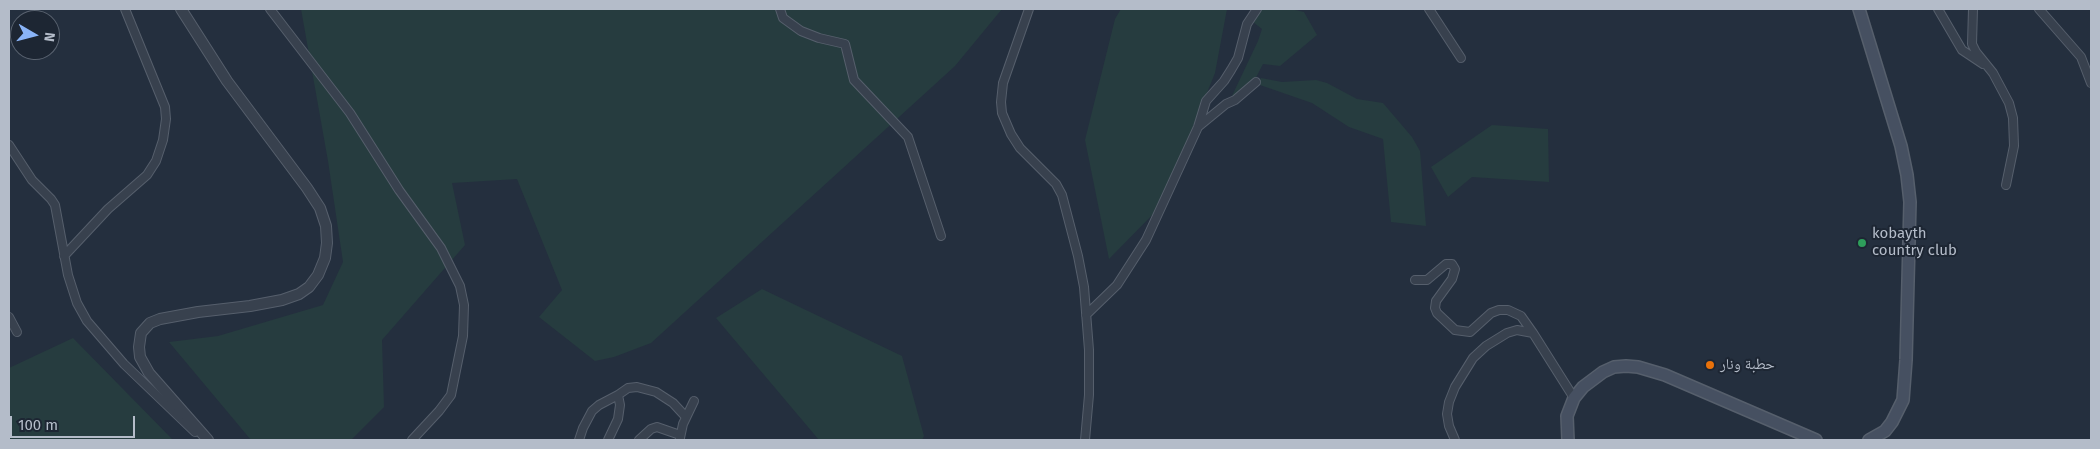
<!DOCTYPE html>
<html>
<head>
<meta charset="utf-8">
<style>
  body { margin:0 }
  #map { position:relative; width:2100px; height:449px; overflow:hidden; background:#242f3e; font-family:"Fira Sans",sans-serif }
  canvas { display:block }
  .frame { position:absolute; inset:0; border:10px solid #b4bcc9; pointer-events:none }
  .north { position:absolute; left:10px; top:10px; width:50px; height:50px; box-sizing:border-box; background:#1d2633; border:1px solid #59626f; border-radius:50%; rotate:98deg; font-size:14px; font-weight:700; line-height:20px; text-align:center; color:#b4bcc9 }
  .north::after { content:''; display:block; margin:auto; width:18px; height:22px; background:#8ab4f8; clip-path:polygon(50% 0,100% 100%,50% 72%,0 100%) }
  .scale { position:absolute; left:10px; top:416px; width:125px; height:22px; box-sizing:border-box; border:2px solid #b4bcc9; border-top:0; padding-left:6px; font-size:15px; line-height:18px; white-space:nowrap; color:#b4bcc9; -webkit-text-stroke:4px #1d2633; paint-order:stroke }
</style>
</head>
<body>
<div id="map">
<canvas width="2100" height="449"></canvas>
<div class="frame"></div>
<div class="north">N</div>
<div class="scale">100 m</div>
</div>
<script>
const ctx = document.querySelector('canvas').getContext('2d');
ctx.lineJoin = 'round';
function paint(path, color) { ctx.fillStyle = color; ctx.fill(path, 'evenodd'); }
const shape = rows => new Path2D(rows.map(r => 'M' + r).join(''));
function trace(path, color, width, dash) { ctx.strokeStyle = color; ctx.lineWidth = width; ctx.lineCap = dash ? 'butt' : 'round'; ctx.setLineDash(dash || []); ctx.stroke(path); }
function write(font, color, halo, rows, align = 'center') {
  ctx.font = font + ' "Fira Sans","Noto Naskh Arabic",sans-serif'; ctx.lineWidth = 4; ctx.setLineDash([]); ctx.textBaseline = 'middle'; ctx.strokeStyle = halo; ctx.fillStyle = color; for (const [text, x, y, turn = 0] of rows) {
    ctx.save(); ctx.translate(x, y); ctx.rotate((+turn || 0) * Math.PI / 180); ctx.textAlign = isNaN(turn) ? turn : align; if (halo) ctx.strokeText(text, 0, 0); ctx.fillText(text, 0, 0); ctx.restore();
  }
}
const green = shape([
  [301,9,1002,9,955,66,651,343,614,357,595,361,539,317,562,290,517,179,452,183,465,245,382,340,384,407,351,440,251,440,169,342,218,336,323,305,343,262,328,161],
  [1121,9,1227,9,1215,73,1161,206,1109,259,1085,140,1115,19],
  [1256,9,1291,9,1304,12,1317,35,1280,66,1263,64,1248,93,1231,98,1258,41,1262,29,1253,22],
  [1261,78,1282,82,1316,80,1327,83,1357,99,1383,103,1412,137,1420,151,1426,226,1391,222,1383,139,1349,127,1312,103,1257,84],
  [1492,125,1548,129,1549,182,1472,177,1448,197,1431,167],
  [762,289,902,356,924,436,922,440,819,440,716,318],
  [73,338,173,440,9,440,9,368]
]);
const minor = shape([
  [270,9,350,113,399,190,441,248,460,286,464,305,463,336,451,395,439,411,412,440],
  [780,9,783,18,801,31,819,38,845,44,854,80,908,137,941,236],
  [1029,9,1003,83,1001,102,1002,113,1011,134,1020,148,1056,184,1062,195,1078,256,1084,287,1089,350,1089,395,1085,440],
  [1429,9,1461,58],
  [1938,9,1962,50,1983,64],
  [1973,9,1972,44,1976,52,1993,73,2009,103,2013,118,2014,146,2006,185],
  [2039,9,2081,57,2091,83],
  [1198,127,1226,104,1235,100,1256,82],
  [9,145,32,180,51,199,55,205,68,275,77,303,87,321,124,364,195,432],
  [64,256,108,209,147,175,156,161,163,140,166,119,165,107,125,9],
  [1415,280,1427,280,1446,264,1452,264,1455,269,1452,279,1436,301,1435,308,1437,313,1455,330,1470,332,1491,313,1499,310,1508,310,1521,316,1533,333],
  [1086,315,1117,285,1146,240,1198,127,1206,101,1224,81,1231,70,1238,58,1247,24,1257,9],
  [9,317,17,332],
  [680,438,683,424,694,401],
  [579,440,583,428,592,411,599,405,618,395],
  [608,440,618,419,620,405,618,395,628,388,637,387,656,392,673,403,686,417],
  [639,440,651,429,657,427,680,435],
  [1455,440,1449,426,1447,414,1449,402,1455,387,1473,358,1486,346,1507,333,1517,330,1533,333,1574,398]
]);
const tertiary = shape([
  [181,9,227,81,307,188,320,208,326,226,327,243,325,258,318,275,309,287,299,294,282,300,250,306,198,312,160,319,150,323,141,333,139,347,140,357,149,373,208,440]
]);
const secondary = shape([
  [1859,9,1901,146,1907,175,1910,202,1906,360,1903,400,1892,422,1885,431,1869,440],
  [1568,440,1567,416,1574,398,1583,387,1603,372,1614,367,1626,366,1638,367,1665,375,1816,440]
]);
const markers = [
  [1862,243,5,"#2e9e5b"],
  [1710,365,5,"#e8710a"]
];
const poiNames = [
  ["kobayth",1872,234],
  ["country club",1872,251],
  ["حطبة ونار",1720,365]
];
paint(green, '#263c3f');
trace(minor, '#565f6c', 10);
trace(tertiary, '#565f6c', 12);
trace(secondary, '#565f6c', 14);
trace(minor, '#38414e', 8);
trace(tertiary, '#38414e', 10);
trace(secondary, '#465061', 11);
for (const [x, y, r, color] of markers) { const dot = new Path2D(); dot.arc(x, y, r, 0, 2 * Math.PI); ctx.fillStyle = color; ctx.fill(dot); trace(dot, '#1d2633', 2); }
write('15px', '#b4bcc9', '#1d2633', poiNames, 'left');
</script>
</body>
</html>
